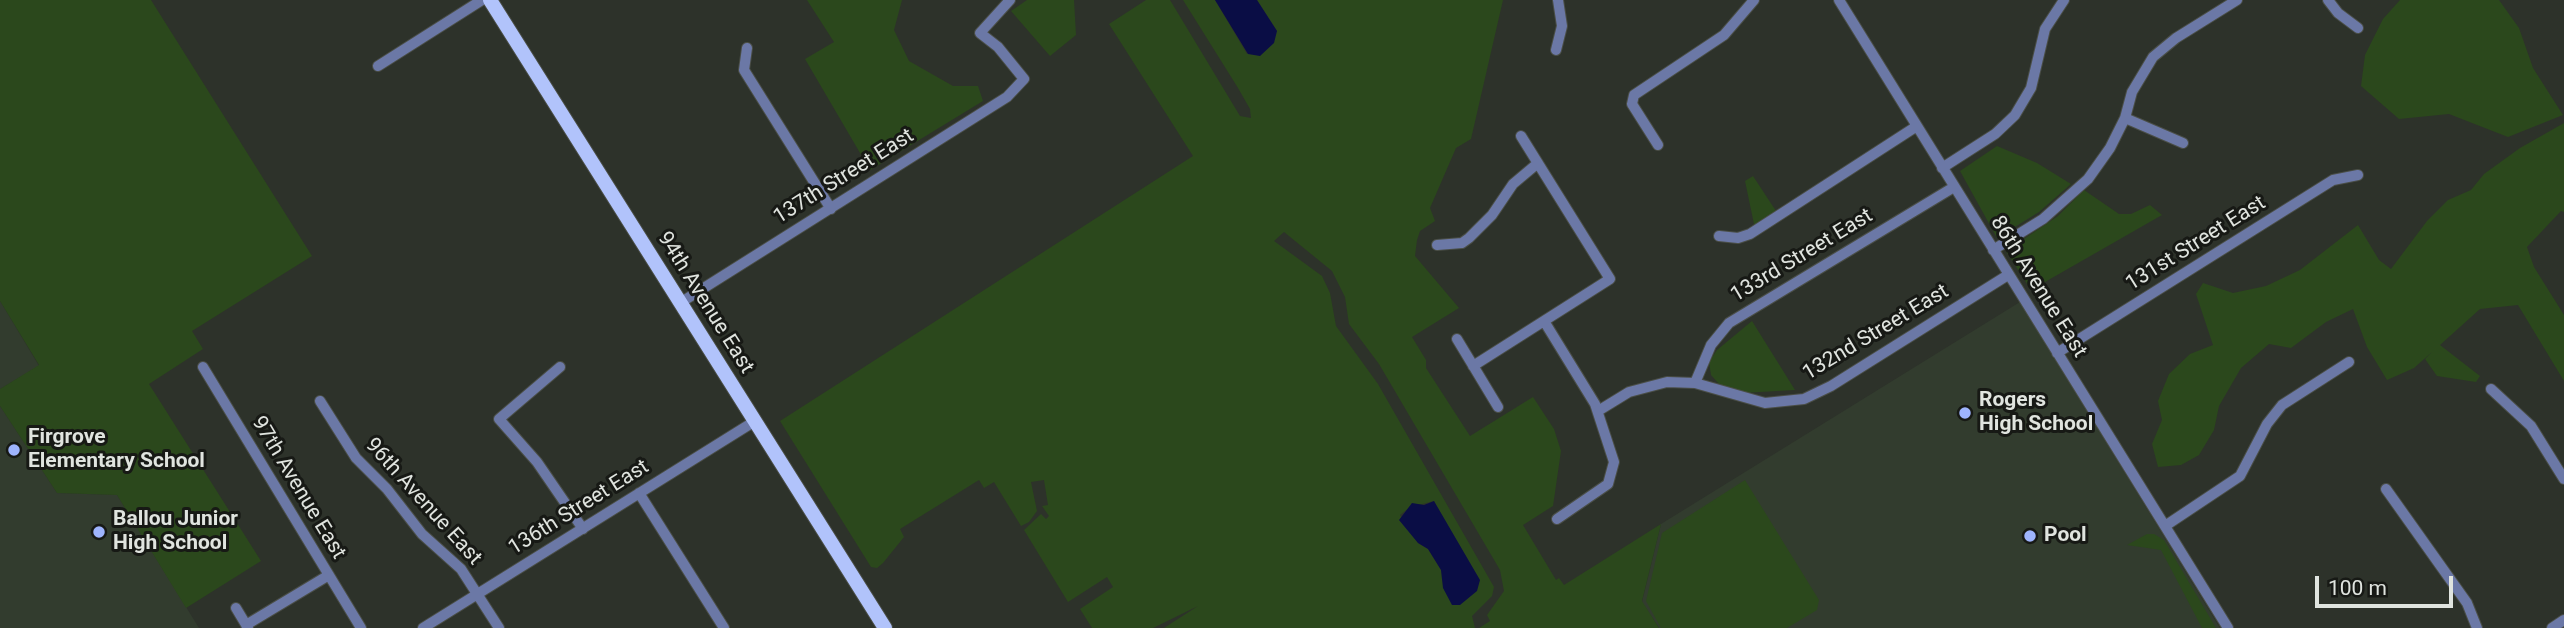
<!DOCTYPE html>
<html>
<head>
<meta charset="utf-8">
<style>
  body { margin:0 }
  #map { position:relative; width:2564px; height:628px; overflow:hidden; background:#2d322a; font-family:Roboto,sans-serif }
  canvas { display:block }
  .scale { position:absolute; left:2315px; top:576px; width:138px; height:32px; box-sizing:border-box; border:4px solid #e0e4df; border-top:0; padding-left:9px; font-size:21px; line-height:24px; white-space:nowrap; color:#e0e4df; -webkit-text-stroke:5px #171915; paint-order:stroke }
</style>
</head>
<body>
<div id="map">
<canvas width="2564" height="628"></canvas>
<div class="scale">100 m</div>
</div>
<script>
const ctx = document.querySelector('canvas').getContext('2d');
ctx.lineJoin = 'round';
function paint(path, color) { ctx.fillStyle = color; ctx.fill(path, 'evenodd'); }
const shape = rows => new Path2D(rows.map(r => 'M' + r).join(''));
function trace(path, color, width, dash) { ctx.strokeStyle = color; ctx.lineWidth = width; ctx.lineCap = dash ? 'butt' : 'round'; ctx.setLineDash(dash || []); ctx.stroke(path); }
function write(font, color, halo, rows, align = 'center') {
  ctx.font = font + ' Roboto,sans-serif'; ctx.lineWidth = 6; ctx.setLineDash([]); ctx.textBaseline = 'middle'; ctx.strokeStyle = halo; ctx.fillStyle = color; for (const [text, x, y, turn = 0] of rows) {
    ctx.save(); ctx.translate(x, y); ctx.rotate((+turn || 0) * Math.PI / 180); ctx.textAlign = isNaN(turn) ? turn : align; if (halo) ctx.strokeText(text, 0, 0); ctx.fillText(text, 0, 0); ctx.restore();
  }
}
const built = shape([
  [0,301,39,366,0,389],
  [2020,302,2220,628,1659,628,1642,602,1661,524],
  [0,406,57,493,117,495,199,628,0,628]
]);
const green = shape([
  [0,0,151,0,312,256,192,331,203,349,149,384,261,561,186,608,117,495,57,493,0,406,0,389,39,365,0,301],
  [807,0,902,0,894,30,909,61,953,86,978,86,983,101,870,170,805,59,834,42],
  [1027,0,1074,0,1076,35,1050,56,1011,11],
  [1146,0,1170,0,1240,116,1251,118,1250,109,1238,88,1183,0,1215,0,1247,54,1277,31,1257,0,1503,0,1471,139,1456,148,1430,208,1435,221,1420,231,1417,240,1415,256,1459,308,1412,337,1426,360,1426,368,1470,436,1533,397,1554,429,1561,451,1553,506,1523,525,1556,580,1559,578,1564,585,1661,524,1642,601,1659,628,1479,628,1490,621,1487,615,1504,591,1500,570,1379,364,1349,324,1345,297,1332,271,1284,232,1274,241,1322,276,1330,293,1336,326,1378,384,1494,587,1492,596,1472,616,1475,628,1164,628,1198,606,1153,628,1092,628,1080,609,1113,587,1107,577,1068,602,1024,530,1041,514,1046,519,1049,516,1042,506,1048,505,1044,480,1031,482,1037,511,1029,522,1021,526,994,482,984,488,979,480,900,529,904,537,883,563,877,568,871,567,780,421,1193,156,1109,24],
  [1434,501,1443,588,1441,570,1428,549,1418,543,1400,515,1410,507],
  [2400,0,2499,0,2519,28,2533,68,2563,115,2508,137,2449,114,2399,119,2361,86,2365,55,2383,19],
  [2564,123,2564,212,2561,211,2527,247,2534,267,2564,315,2564,381,2518,305,2480,309,2440,345,2480,376,2476,382,2437,376,2425,359,2432,352,2414,368,2387,380,2367,347,2353,309,2326,322,2291,348,2269,344,2241,368,2219,406,2214,430,2199,455,2181,465,2158,467,2152,444,2162,420,2158,401,2169,374,2190,354,2213,345,2196,294,2203,283,2233,293,2266,286,2300,270,2358,225,2379,260,2391,269,2427,221,2448,200,2471,190,2484,174,2520,148],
  [1997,146,2037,163,2071,184,2039,212,1997,238,1960,171],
  [1753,176,1778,214,1755,229,1745,181],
  [2084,190,2119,214,2131,214,2150,205,2162,215,2031,290,2006,251,2058,216],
  [1752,321,1795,390,1742,393,1719,384,1711,375,1709,362,1717,350],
  [1745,480,1819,600,1817,610,1787,628,1661,628,1646,601,1662,533],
  [2147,534,2154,534,2164,540,2216,628,2202,628,2161,550,2127,545]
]);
const water = shape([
  [1215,0,1257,0,1277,31,1274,43,1260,56,1248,54],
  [1434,501,1480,580,1477,591,1460,605,1452,605,1443,588,1441,570,1428,549,1418,543,1399,520,1412,503,1424,505]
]);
const minor = shape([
  [1839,0,2228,628],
  [2328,0,2338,13,2358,28],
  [747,48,744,70,831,209],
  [1556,50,1562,26,1558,0],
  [378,66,482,0],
  [2125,118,2183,143],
  [1658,145,1632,104,1634,95,1724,35,1754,0],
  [1942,168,1995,134,2015,115,2031,88,2045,29,2064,0],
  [1719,236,1738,238,1750,234,1917,126],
  [1437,245,1462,243,1469,238,1492,215,1513,184,1538,163],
  [1993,250,2043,219,2088,179,2110,148,2125,118,2132,92,2153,57,2176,38,2237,0],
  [680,303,1007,97,1024,79,998,47,980,33,1010,0],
  [1544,321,1595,404,1614,462,1608,484,1557,519],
  [1457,339,1498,407],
  [2057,353,2333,180,2358,175],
  [1473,366,1610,279,1521,136],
  [203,367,361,628],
  [560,367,499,419,537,462,583,529],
  [1695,383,1711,345,1729,323,1954,187],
  [2491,389,2531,426,2564,479],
  [320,401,356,458,387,489,422,534,461,569,499,628],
  [1598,411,1629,392,1667,382,1695,383,1765,403,1804,399,1831,386,2008,275],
  [2386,489,2467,603,2477,628],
  [639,493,724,628],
  [2165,526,2240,476,2267,424,2282,405,2349,362],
  [236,608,248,628],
  [246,625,329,575],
  [423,628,755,421],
  [2552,628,2564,620]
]);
const major = shape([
  [490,0,885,628]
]);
const markers = [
  [1965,413,7,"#9eb4fd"],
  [14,450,7,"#9eb4fd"],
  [99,532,7,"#9eb4fd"],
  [2030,536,7,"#9eb4fd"]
];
const streetNames = [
  ["137th Street East",844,177,-32],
  ["131st Street East",2196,244,-32],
  ["133rd Street East",1802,256,-31],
  ["86th Avenue East",2038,287,58],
  ["94th Avenue East",705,303,58],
  ["132nd Street East",1876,333,-31],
  ["97th Avenue East",298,488,59],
  ["96th Avenue East",423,502,48],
  ["136th Street East",579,508,-32]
];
const poiNames = [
  ["Rogers",1979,401],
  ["High School",1979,425],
  ["Firgrove",28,438],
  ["Elementary School",28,462],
  ["Ballou Junior",113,520],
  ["High School",113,544],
  ["Pool",2044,536]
];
paint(built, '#323c2e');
paint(green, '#2b481c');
paint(water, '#0a0d45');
trace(minor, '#4a4e47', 12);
trace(major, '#4a4e47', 16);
trace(minor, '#6b78a6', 10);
trace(major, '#b1c3fb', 14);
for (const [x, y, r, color] of markers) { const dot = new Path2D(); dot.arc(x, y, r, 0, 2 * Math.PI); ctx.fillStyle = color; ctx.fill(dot); trace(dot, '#171915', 2.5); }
write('21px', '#e0e4df', '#171915', streetNames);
write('bold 21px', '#e0e4df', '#171915', poiNames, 'left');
</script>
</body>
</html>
